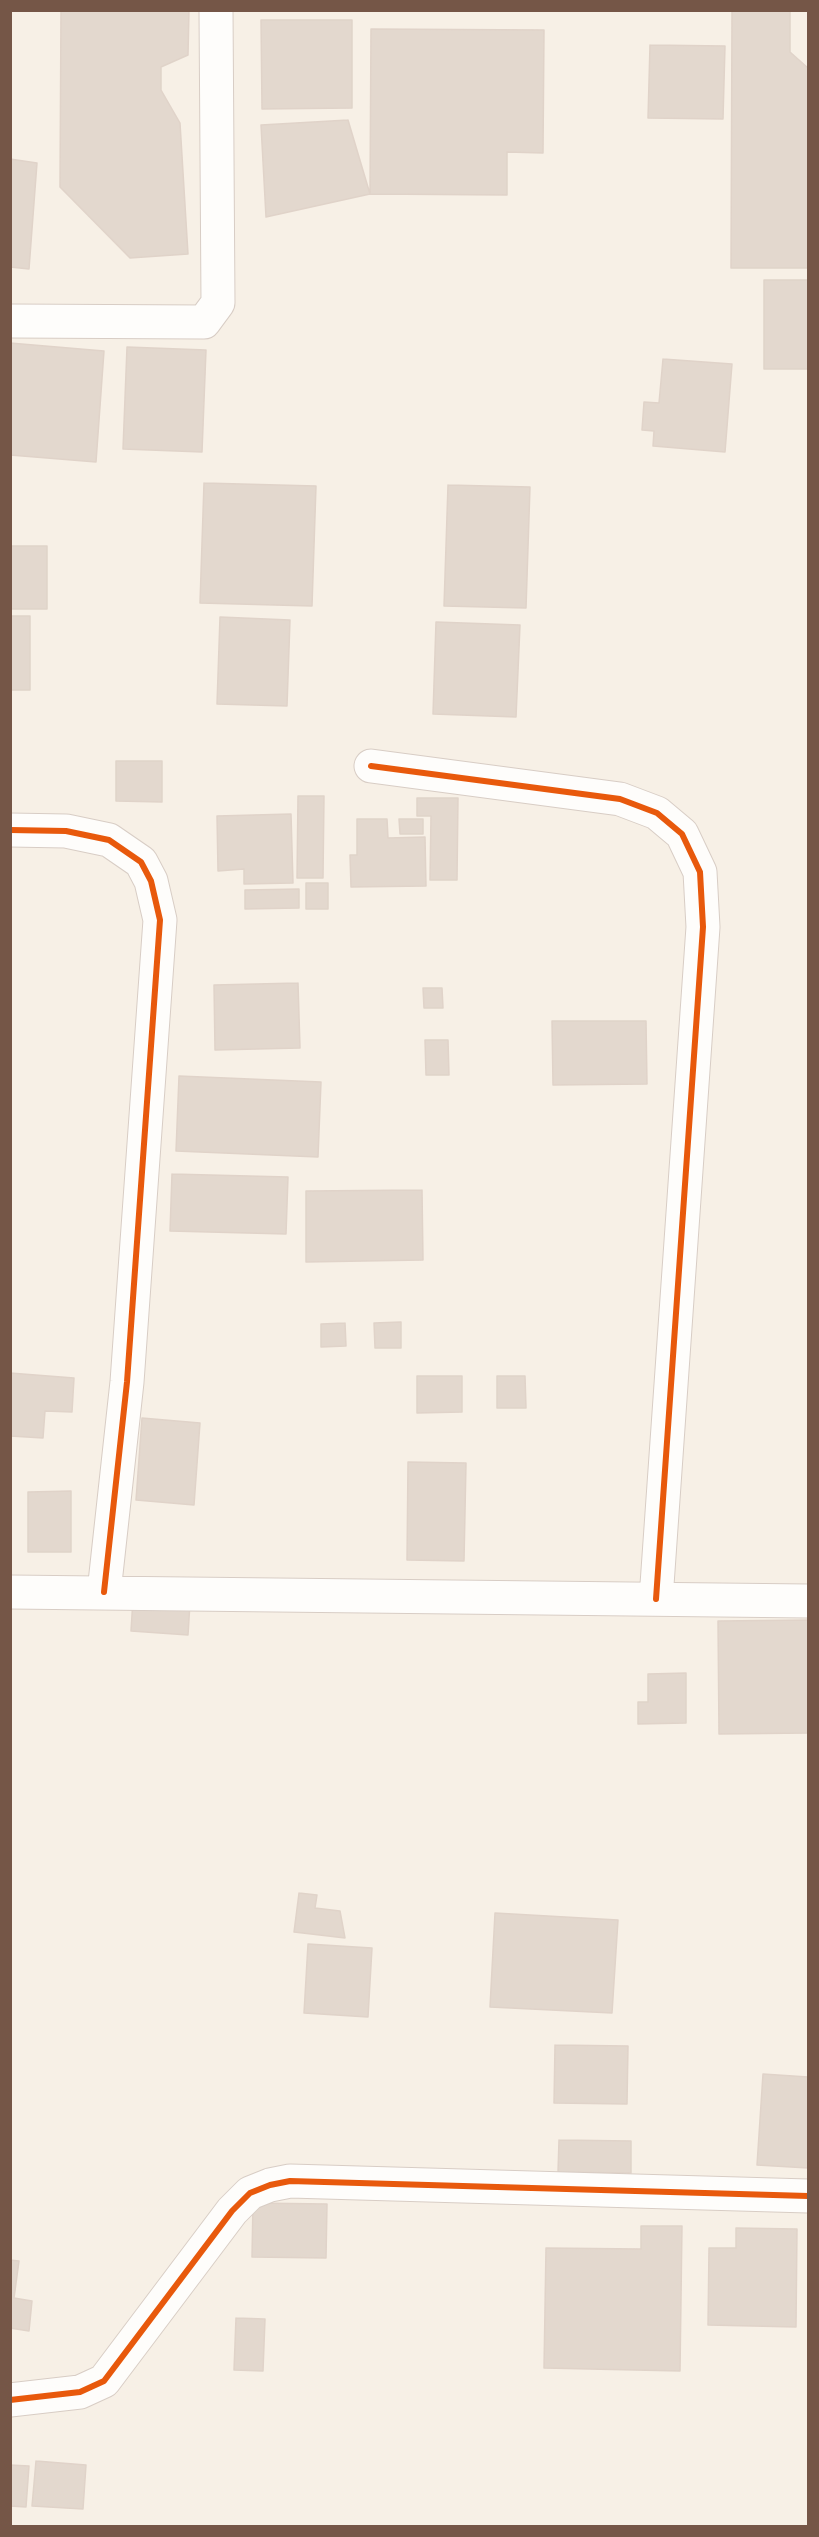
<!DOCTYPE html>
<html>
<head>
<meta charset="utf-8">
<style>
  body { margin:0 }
  #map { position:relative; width:819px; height:2537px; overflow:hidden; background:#f7f0e6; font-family:"IBM Plex Sans",sans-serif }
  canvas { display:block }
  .frame { position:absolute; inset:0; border:12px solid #755647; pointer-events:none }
</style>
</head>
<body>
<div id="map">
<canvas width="819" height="2537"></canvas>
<div class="frame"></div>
</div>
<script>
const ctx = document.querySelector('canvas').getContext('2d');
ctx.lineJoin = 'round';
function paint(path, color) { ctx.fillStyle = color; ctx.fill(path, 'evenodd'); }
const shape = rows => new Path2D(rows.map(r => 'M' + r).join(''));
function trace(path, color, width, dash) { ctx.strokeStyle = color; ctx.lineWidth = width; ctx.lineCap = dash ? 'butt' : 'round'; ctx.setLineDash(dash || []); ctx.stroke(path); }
const building = shape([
  [61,10,189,10,188,55,161,67,161,90,180,123,188,254,130,258,60,187,61,10],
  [732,11,790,11,790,52,808,68,808,268,731,268,732,11],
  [261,20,352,20,352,108,262,109,261,20],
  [371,29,544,30,543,153,507,152,507,195,370,194,371,29],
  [650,45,725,46,723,119,648,118,650,45],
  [348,120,370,194,266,217,261,125,348,120],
  [10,159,37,163,29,269,10,267,10,159],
  [764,280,808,280,808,369,764,369,764,280],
  [10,343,104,351,96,462,10,455,10,343],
  [127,347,206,350,202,452,123,449,127,347],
  [663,359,732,364,725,452,653,446,654,431,642,430,644,402,659,403,663,359],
  [204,483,316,486,312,606,200,603,204,483],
  [448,485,530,487,526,608,444,606,448,485],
  [10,546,47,546,47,609,10,609,10,546],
  [10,616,30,616,30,690,10,690,10,616],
  [220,617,290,620,287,706,217,704,220,617],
  [436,622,520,625,516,717,433,714,436,622],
  [116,761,162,761,162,802,116,801,116,761],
  [298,796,324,796,323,878,297,878,298,796],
  [417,798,458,798,457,880,430,880,431,816,417,816,417,798],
  [291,814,293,883,244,884,244,869,218,871,217,816,291,814],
  [357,819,387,819,388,838,425,837,426,886,351,887,350,855,357,855,357,819],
  [399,819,423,819,423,834,400,834,399,819],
  [306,883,328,883,328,909,306,909,306,883],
  [299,889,299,908,245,909,245,890,299,889],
  [298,983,300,1048,215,1050,214,985,298,983],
  [423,988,442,988,443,1008,424,1008,423,988],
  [552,1021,646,1021,647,1084,553,1085,552,1021],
  [425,1040,448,1040,449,1075,426,1075,425,1040],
  [179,1076,321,1082,318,1157,176,1151,179,1076],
  [172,1174,288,1177,286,1234,170,1231,172,1174],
  [422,1190,423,1260,306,1262,306,1191,422,1190],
  [401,1322,401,1348,375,1348,374,1323,401,1322],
  [345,1323,346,1346,321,1347,321,1324,345,1323],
  [10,1373,74,1378,72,1412,45,1411,43,1438,10,1436,10,1373],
  [417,1376,462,1376,462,1412,417,1413,417,1376],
  [497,1376,525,1376,526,1408,497,1408,497,1376],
  [142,1418,200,1423,194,1505,136,1500,142,1418],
  [408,1462,466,1463,464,1561,407,1560,408,1462],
  [71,1491,71,1552,28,1552,28,1492,71,1491],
  [133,1599,190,1603,188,1635,131,1631,133,1599],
  [808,1620,808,1733,719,1734,718,1621,808,1620],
  [686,1673,686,1723,638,1724,638,1702,648,1702,648,1674,686,1673],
  [299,1893,317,1895,315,1908,340,1911,345,1938,294,1932,299,1893],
  [495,1913,618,1920,612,2013,490,2007,495,1913],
  [308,1944,372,1948,368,2017,304,2013,308,1944],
  [555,2045,628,2046,627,2104,554,2103,555,2045],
  [763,2074,808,2077,808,2168,757,2165,763,2074],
  [559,2140,631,2141,631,2173,558,2172,559,2140],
  [253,2203,327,2204,326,2258,252,2257,253,2203],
  [641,2226,682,2226,680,2371,544,2368,546,2248,641,2249,641,2226],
  [736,2228,797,2229,796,2327,708,2325,709,2248,736,2248,736,2228],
  [10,2260,19,2261,14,2298,32,2301,29,2331,10,2328,10,2260],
  [236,2318,265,2319,263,2371,234,2370,236,2318],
  [36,2461,86,2465,83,2509,32,2506,36,2461],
  [10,2465,29,2466,26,2507,10,2506,10,2465]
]);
const minor = shape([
  [10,321,204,322,218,303,216,10],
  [371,766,620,799,657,813,682,834,700,872,703,927,656,1599],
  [10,830,66,831,109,840,141,862,151,881,160,920,127,1382,104,1592],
  [10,1592,808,1601],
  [10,2400,80,2392,104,2381,232,2211,250,2193,270,2185,290,2181,808,2196]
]);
const cycleway = shape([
  [371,766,620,799,657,813,682,834,700,872,703,927,656,1599],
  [10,830,66,831,109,840,141,862,151,881,160,920,127,1382,104,1592],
  [10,2400,80,2392,104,2381,232,2211,250,2193,270,2185,290,2181,808,2196]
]);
paint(building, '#e3d8ce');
trace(building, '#e0d3c9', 1.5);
trace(minor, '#d8cdc5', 35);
trace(minor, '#fefdfb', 33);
trace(cycleway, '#e8590c', 6);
</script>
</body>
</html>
